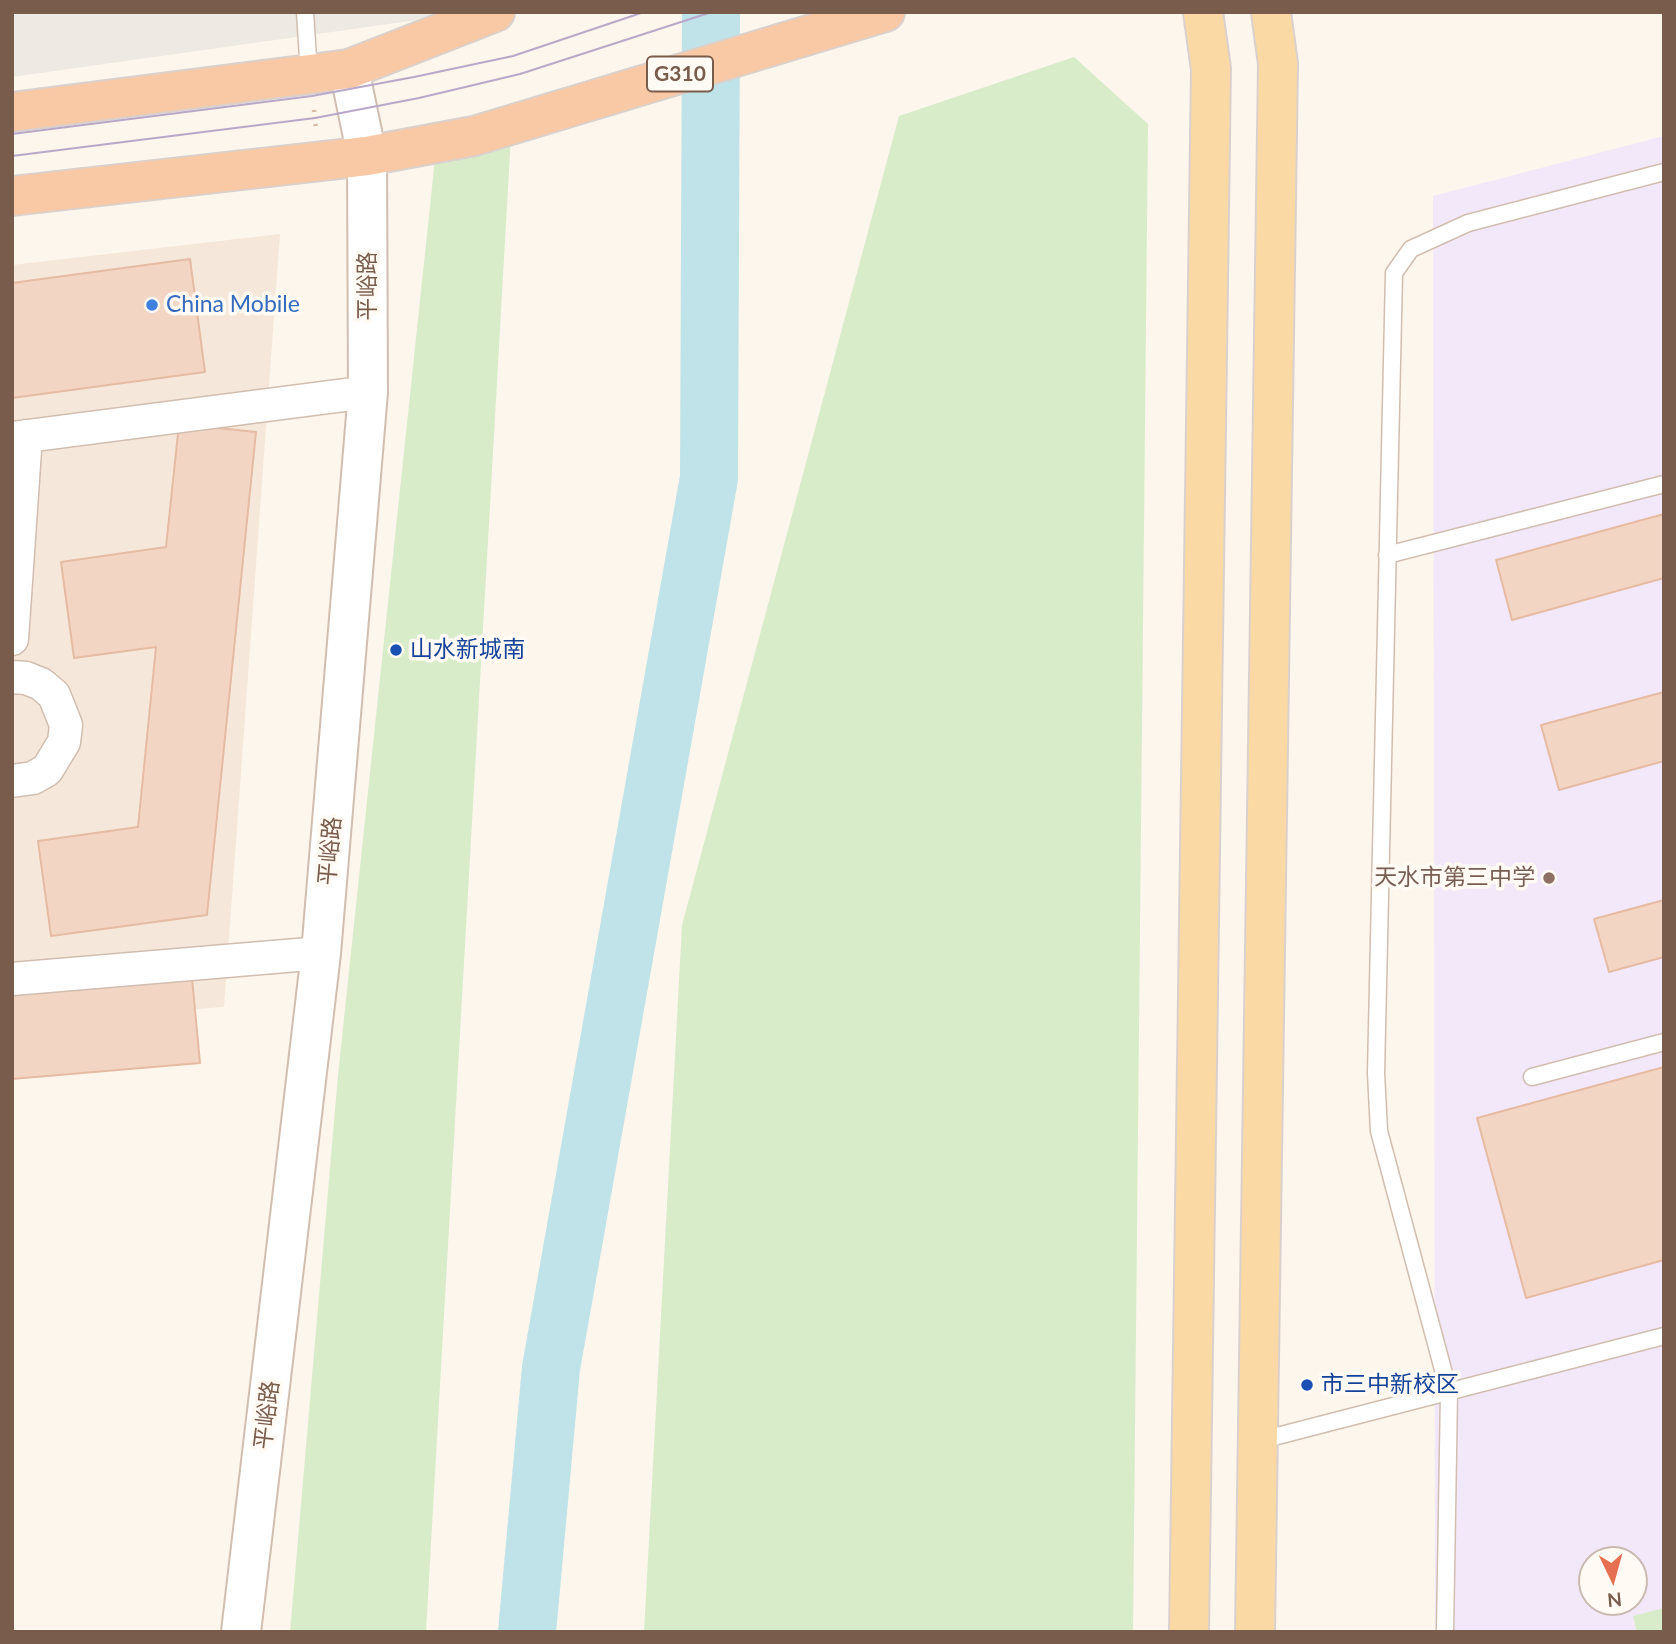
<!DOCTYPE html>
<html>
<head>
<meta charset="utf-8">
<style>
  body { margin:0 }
  #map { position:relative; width:1676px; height:1644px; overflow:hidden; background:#fdf6ec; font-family:Lato,sans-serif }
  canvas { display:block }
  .frame { position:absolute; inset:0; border:14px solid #7a5c4d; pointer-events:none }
  .north { position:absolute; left:1578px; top:1546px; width:70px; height:70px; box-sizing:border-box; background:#fffaf3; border:2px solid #cabbb1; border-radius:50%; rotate:175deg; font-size:19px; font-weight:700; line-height:28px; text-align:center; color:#7a5c4d }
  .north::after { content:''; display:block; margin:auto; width:24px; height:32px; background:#e76f51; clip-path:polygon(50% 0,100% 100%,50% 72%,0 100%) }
</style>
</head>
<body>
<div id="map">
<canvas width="1676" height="1644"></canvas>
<div class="frame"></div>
<div class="north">N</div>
</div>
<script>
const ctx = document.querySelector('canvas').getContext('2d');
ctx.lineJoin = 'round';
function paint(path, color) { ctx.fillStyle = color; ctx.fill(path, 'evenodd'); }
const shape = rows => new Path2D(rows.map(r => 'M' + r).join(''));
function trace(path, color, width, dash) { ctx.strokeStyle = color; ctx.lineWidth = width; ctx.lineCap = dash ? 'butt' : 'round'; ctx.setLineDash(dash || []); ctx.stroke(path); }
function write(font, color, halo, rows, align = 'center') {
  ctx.font = font + ' Lato,"Noto Sans SC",sans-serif'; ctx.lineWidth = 7; ctx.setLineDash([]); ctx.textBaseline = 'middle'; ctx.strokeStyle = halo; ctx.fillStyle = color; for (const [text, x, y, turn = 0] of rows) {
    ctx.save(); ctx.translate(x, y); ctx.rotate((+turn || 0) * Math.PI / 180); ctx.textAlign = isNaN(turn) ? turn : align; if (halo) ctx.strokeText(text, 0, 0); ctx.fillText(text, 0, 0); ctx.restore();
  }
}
const residential = shape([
  [280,234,224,1007,12,1022,12,265]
]);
const industrial = shape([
  [12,12,467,12,467,13,12,77]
]);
const education = shape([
  [1664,136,1664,1632,1435,1632,1433,196],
  [1592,1560,1634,1560,1634,1602,1592,1602]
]);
const green = shape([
  [1074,57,1148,124,1133,1632,644,1632,682,925,899,116],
  [512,118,426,1632,290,1632,338,1075,439,121],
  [1664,1608,1664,1632,1637,1632,1633,1616]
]);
const river = shape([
  [527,1632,551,1368,709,478,711,12]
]);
const building = shape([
  [190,259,205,372,12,398,12,283,190,259],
  [179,424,256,432,207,915,51,936,38,841,138,827,156,647,74,658,61,562,166,547,179,424],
  [1664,514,1664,578,1512,620,1496,560,1664,514],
  [1664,692,1664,761,1559,790,1541,725,1664,692],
  [1664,900,1664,957,1609,972,1594,919,1664,900],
  [192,978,200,1063,12,1079,12,995,192,978],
  [1664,1067,1664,1260,1526,1298,1477,1118,1664,1067]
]);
const path = shape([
  [314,110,316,129]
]);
const service = shape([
  [305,12,309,74],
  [1387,555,1664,484],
  [1532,1077,1664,1042],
  [1258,1441,1664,1336],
  [1445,1632,1449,1392,1379,1131,1376,1073,1394,273,1411,249,1468,223,1664,172]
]);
const minor = shape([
  [12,438,368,392],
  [12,639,26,436],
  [12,677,26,678,41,684,54,695,66,725,64,742,47,770,33,778,12,781],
  [12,979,321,953]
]);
const tertiary = shape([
  [241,1632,321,953,368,392,367,156,349,69]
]);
const primary = shape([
  [1189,1632,1211,69,1203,12],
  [1255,1632,1278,64,1271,12]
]);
const trunk = shape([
  [12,112,349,69,495,12],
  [12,196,367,156,474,136,885,12]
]);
const tram = shape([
  [12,134,312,96,414,77,513,56,644,12],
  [12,156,315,118,419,98,520,74,712,12]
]);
const markers = [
  [152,305,7,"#3f7fe0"],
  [396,650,7,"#1a4fb4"],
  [1549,878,7,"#8d6e63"],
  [1307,1385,7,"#1a4fb4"]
];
const shields = [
  [680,74,66]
];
const shieldNames = [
  ["G310",680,74]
];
const streetNames = [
  ["平峪路",368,286,-90],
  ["平峪路",330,851,-85],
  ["平峪路",267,1415,-83]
];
const shopNames = [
  ["China Mobile",166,305]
];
const transitNames = [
  ["山水新城南",410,650],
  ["市三中新校区",1321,1385]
];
const educationNames = [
  ["天水市第三中学",1535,878]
];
paint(residential, '#f5e8da');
paint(industrial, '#efe9e4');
paint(education, '#f3e8fa');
paint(green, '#d8ecc9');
trace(river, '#bfe3e8', 58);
paint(building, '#f3d5c3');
trace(building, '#e6bba3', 2);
trace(service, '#d1beb0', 19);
trace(minor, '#d1beb0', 35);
trace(tertiary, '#d1beb0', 42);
trace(primary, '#dad1cd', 42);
trace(trunk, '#dad1cd', 42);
trace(path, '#d9b8a5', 4.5, [2, 5]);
trace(service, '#fff', 16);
trace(minor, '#fff', 32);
trace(tertiary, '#fff', 38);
trace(primary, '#fbd9a5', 38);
trace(trunk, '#f9c8a4', 38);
trace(tram, '#b9a8c9', 2);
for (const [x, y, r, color] of markers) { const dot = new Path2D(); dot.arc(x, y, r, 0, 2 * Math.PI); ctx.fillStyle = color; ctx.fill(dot); trace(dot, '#fffaf3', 2.5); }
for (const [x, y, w] of shields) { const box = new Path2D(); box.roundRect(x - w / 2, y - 17.5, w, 35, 5); ctx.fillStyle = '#fffaf3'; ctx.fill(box); trace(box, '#7a5c4d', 2); }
write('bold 21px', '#7a5c4d', null, shieldNames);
write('23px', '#7a5c4d', '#fffaf3', streetNames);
write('23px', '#366cbe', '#fffaf3', shopNames, 'left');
write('23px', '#164399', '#fffaf3', transitNames, 'left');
write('23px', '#785e54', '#fffaf3', educationNames, 'right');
</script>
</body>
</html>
